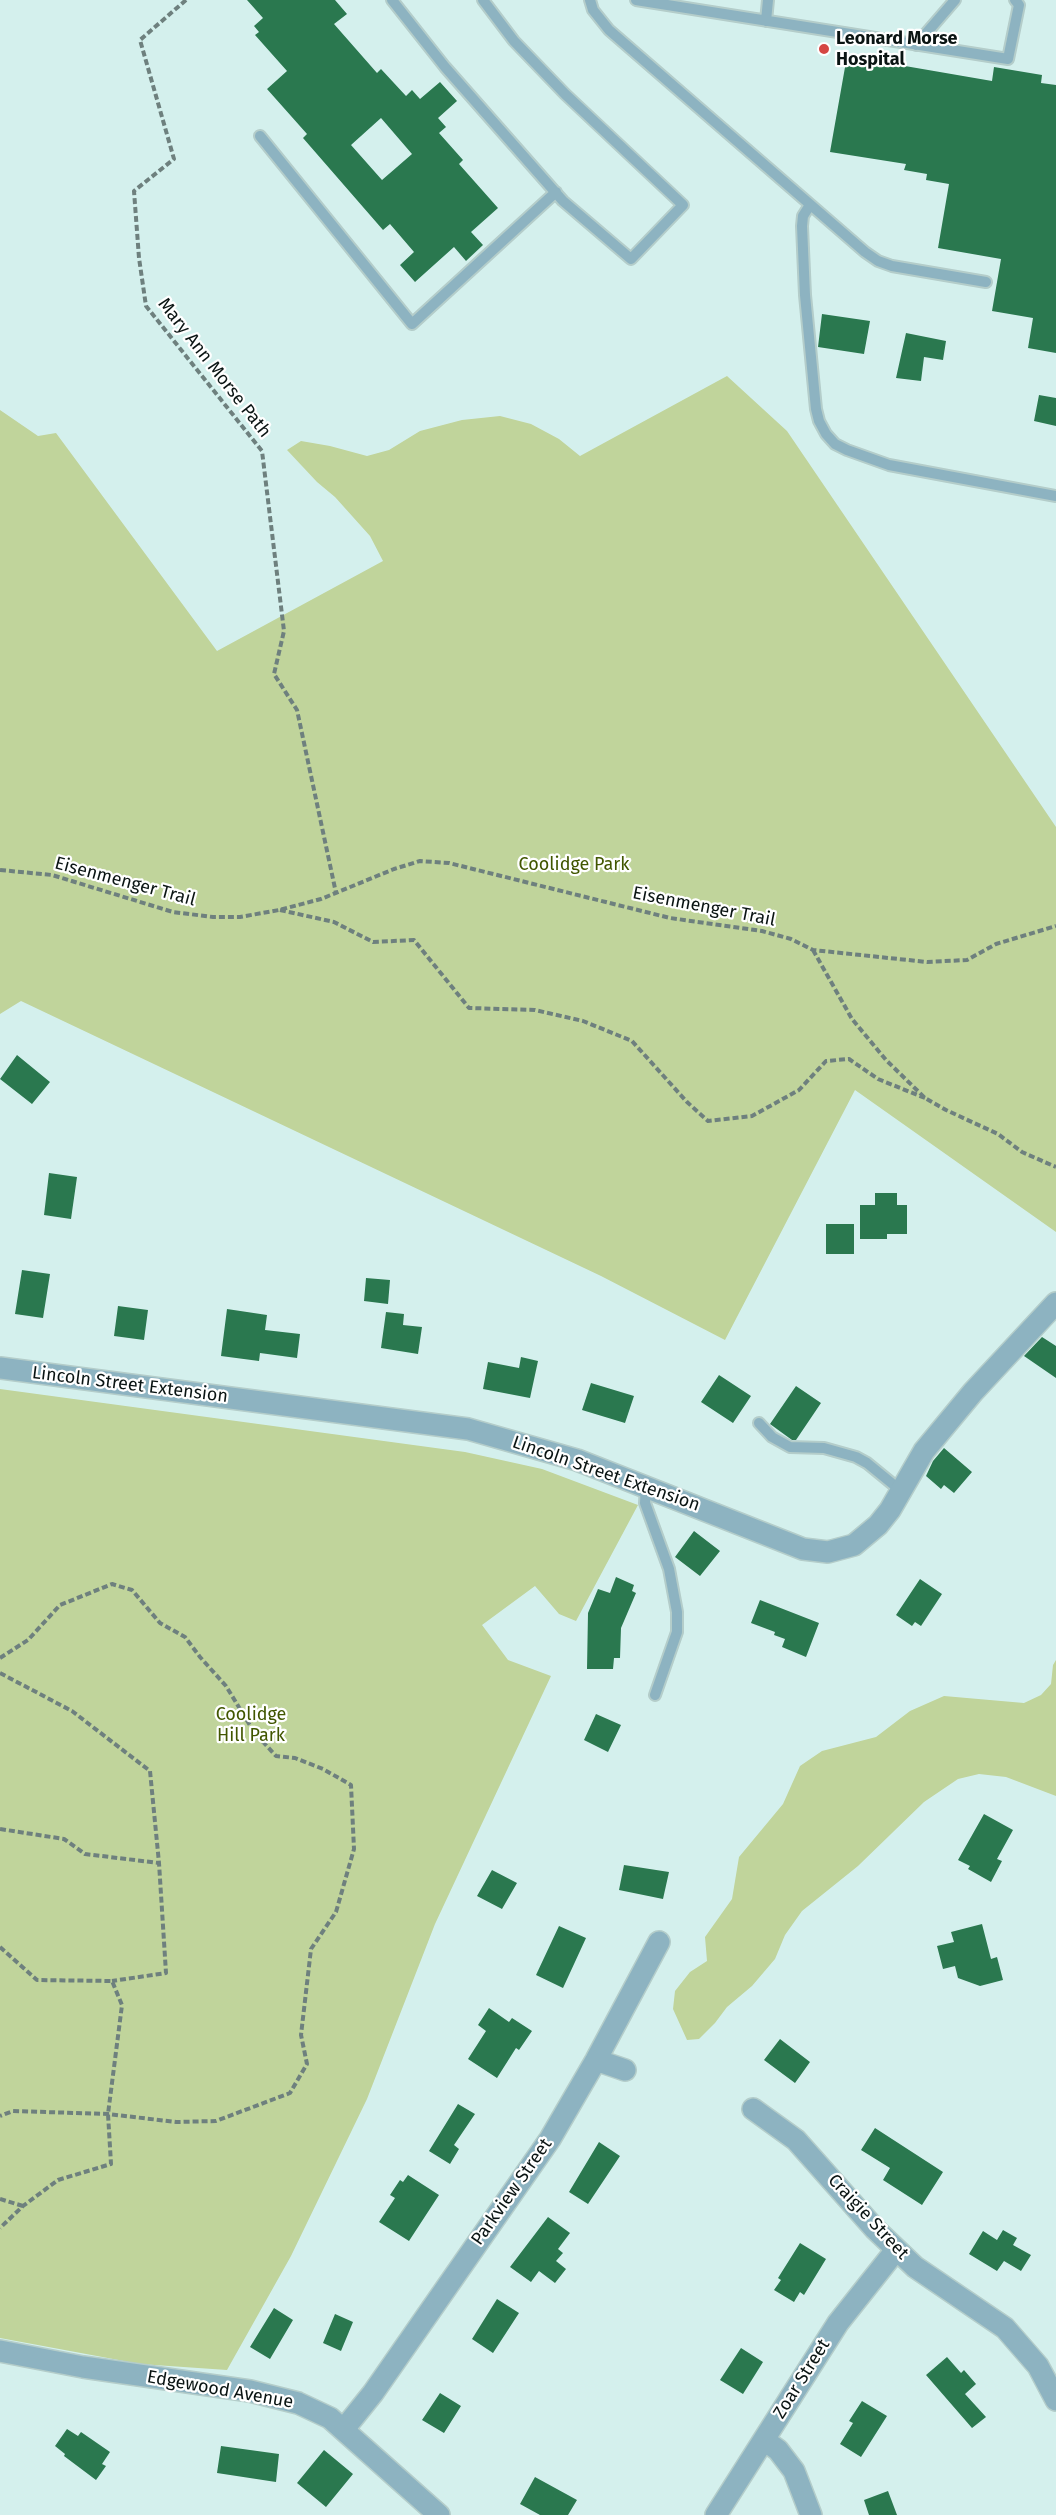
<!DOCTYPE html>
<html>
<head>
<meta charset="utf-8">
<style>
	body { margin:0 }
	canvas { display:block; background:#d4f0ed }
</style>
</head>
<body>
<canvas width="1056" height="2515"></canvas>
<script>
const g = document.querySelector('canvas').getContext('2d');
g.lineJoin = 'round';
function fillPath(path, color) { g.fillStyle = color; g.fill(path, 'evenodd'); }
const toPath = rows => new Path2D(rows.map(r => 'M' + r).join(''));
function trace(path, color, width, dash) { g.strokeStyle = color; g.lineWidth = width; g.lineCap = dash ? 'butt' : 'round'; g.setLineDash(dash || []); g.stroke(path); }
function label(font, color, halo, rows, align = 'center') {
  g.font = font + ' "Fira Sans",sans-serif'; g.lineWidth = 4.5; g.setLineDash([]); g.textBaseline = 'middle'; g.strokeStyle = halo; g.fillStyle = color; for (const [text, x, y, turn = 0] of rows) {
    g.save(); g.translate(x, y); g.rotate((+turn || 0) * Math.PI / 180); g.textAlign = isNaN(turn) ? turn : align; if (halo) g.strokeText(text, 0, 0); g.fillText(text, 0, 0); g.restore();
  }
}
fillPath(toPath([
	[727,376,787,431,1056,827,1056,1232,855,1090,725,1340,601,1276,21,1001,0,1014,0,410,38,436,56,433,217,651,383,561,370,536,335,497,317,482,287,450,301,441,330,446,367,456,389,450,420,431,462,420,500,416,531,424,559,439,580,456],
	[0,1389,465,1452,542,1469,638,1505,576,1621,559,1614,535,1586,482,1625,508,1660,551,1676,435,1924,367,2099,291,2256,227,2370,140,2364,0,2338],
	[1056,1660,1056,1796,1006,1777,979,1774,958,1779,924,1802,858,1866,802,1911,785,1935,775,1959,752,1986,727,2007,715,2023,699,2039,687,2040,673,2009,675,1991,690,1972,707,1961,705,1937,732,1899,739,1857,783,1804,800,1766,822,1751,876,1737,910,1711,944,1696,1024,1703,1041,1695,1051,1684,1053,1665]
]), '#c0d49b');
fillPath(toPath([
	[247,0,335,0,347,14,334,24,377,73,381,69,406,96,412,90,420,99,440,82,457,101,438,118,446,127,439,133,463,160,459,164,498,208,471,232,483,245,466,261,454,247,415,282,400,265,414,252,390,224,383,230,303,138,307,134,267,89,287,71,255,35,259,32,254,26,263,18],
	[381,118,412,154,382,180,351,145],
	[847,56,992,81,994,67,1042,75,1041,83,1056,85,1056,353,1028,348,1033,318,992,311,1001,259,938,248,949,184,926,180,927,174,904,170,906,164,830,152],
	[822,314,870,321,864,354,818,347],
	[906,333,946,341,943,360,924,357,921,381,896,378],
	[1039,395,1056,398,1056,426,1034,421],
	[17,1055,50,1082,32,1104,0,1079],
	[49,1173,77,1177,71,1219,44,1215],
	[875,1193,897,1193,897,1205,907,1205,907,1234,887,1234,887,1239,860,1239,860,1205,875,1205],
	[826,1224,854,1224,854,1254,826,1254],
	[22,1270,50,1274,43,1318,15,1314],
	[366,1278,390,1280,388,1304,364,1301],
	[118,1306,148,1310,144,1340,114,1336],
	[227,1309,267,1315,265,1330,300,1334,297,1358,260,1353,259,1361,221,1356],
	[386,1312,404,1314,403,1325,422,1327,418,1354,381,1348],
	[1042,1337,1056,1346,1056,1378,1024,1356],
	[521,1357,538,1361,530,1398,483,1389,488,1362,519,1368],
	[719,1375,751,1396,733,1423,701,1402],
	[591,1383,634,1396,625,1423,582,1410],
	[796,1386,821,1403,796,1440,792,1440,770,1424],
	[944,1448,972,1472,954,1493,944,1485,941,1489,926,1476,933,1461],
	[694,1531,720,1551,700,1576,675,1557],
	[616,1577,634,1585,632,1591,636,1593,621,1628,620,1658,614,1658,613,1669,587,1669,588,1613,598,1589,610,1593],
	[920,1579,942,1594,921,1626,915,1622,912,1626,896,1615],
	[760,1600,819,1623,806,1657,782,1647,785,1639,774,1635,775,1632,751,1623],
	[596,1714,621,1725,608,1752,584,1740],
	[984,1814,1013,1830,997,1859,1002,1861,991,1882,968,1869,970,1866,958,1860],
	[624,1865,669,1872,663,1899,619,1890],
	[492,1870,517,1883,502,1909,477,1896],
	[982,1924,991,1959,997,1957,1003,1980,980,1986,958,1978,955,1966,943,1969,937,1946,954,1942,951,1932],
	[559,1926,586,1938,563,1988,536,1975],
	[489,2008,509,2022,512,2018,532,2031,519,2050,516,2048,497,2078,468,2059,486,2031,478,2025],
	[780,2039,810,2062,795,2083,764,2060],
	[458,2104,475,2114,454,2145,459,2149,450,2164,429,2151],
	[875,2128,943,2172,922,2205,883,2180,890,2168,861,2150],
	[599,2142,620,2156,588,2204,569,2192],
	[408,2175,439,2195,409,2241,379,2222,395,2198,390,2195,400,2180,403,2182],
	[548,2217,570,2233,558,2249,563,2253,556,2261,566,2269,555,2283,539,2271,531,2282,510,2267],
	[1003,2230,1017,2238,1013,2245,1031,2255,1021,2271,1004,2261,997,2271,969,2254,983,2231,997,2240],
	[800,2243,826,2259,804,2295,800,2292,794,2302,774,2290,781,2280,778,2278],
	[497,2299,519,2313,493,2353,472,2339],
	[274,2308,293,2320,270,2359,250,2347],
	[335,2314,353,2322,341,2351,323,2343],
	[741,2348,763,2362,743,2394,720,2380],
	[947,2357,961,2373,964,2370,976,2384,965,2394,986,2417,972,2428,926,2375],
	[440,2393,461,2406,444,2433,422,2420],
	[862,2401,887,2416,861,2457,840,2444,853,2423,849,2421],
	[67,2429,78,2436,81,2432,110,2452,102,2464,106,2466,96,2480,64,2456,65,2454,55,2446],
	[221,2446,279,2454,276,2482,217,2473],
	[324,2450,353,2474,326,2507,297,2483],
	[535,2477,577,2500,568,2515,540,2515,520,2504],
	[888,2491,897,2515,869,2515,864,2500]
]), '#2a784f');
const service = toPath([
	[392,0,445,67,563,201,631,259,683,205,565,94,514,41,483,0],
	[590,0,593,10,609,30,865,252,878,261,892,266,986,282],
	[636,0,1008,59,1019,5,1015,0],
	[766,21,768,0],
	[916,45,955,0],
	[260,136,412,324,556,192],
	[810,205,803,216,802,226,805,295,816,409,819,421,826,434,835,444,847,450,889,465,1056,496],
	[759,1423,772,1437,790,1447,824,1448,856,1457,867,1463,900,1490],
	[646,1486,645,1503,669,1569,677,1612,677,1632,655,1695]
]);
const minor = toPath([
	[0,1368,468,1429,577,1460,803,1549,828,1552,854,1545,878,1525,890,1510,924,1451,973,1392,1056,1303],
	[596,2060,625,2070],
	[753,2109,796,2140,875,2229,915,2267,1005,2328,1038,2366,1056,2400],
	[0,2351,83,2367,250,2391,298,2403,330,2418,439,2515],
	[344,2429,373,2393,550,2139,596,2060,659,1942],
	[764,2440,778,2450,794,2471,811,2515],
	[716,2515,838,2323,896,2250]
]);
trace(service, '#b4cdca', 14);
trace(minor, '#b4cdca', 24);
trace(toPath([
	[186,0,140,40,174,159,134,191,139,258,146,306,262,451,284,631,274,674,297,710,336,893],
	[0,870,52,875,173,912,213,917,240,917,279,910,321,899,394,869,420,861,449,863,670,918,762,931,791,939,813,950,927,962,967,960,996,944,1056,926],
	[280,910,334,922,373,942,414,940,469,1008,535,1010,583,1021,632,1041,687,1102,708,1121,752,1116,799,1090,826,1061,849,1059,878,1079,925,1098],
	[813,950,852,1019,886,1060,925,1098,946,1110,998,1134,1022,1152,1056,1167],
	[0,1658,28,1640,60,1605,112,1584,132,1590,160,1623,185,1637,200,1657,226,1686,254,1732,276,1756,295,1758,323,1769,351,1785,354,1849,336,1912,311,1949,301,2035,307,2064,290,2093,216,2121,176,2122,108,2114,13,2111,0,2116],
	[0,1673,72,1711,150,1771,159,1863,166,1973,112,1981],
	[0,1829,64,1839,85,1854,159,1863],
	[0,1947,37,1980,112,1981,122,2005,108,2114,111,2164,58,2180,23,2206,0,2228],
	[0,2199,23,2206]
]), '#6e807e', 4, [6, 3]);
trace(service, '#8db3c1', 10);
trace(minor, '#8db3c1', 21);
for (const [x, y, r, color] of [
	[824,49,6,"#d54643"]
]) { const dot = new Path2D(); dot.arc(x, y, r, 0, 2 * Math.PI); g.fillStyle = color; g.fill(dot); trace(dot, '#fff', 2); }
label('bold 18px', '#0a1413', '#fff', [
	["Leonard Morse",836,39],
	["Hospital",836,60]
], 'left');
label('18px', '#0a1413', '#fff', [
	["Mary Ann Morse Path",214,368,52],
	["Eisenmenger Trail",125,882,15],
	["Eisenmenger Trail",704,907,11],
	["Lincoln Street Extension",130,1385,7],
	["Lincoln Street Extension",606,1474,19],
	["Parkview Street",512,2192,-55],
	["Craigie Street",868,2217,47],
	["Zoar Street",802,2379,-58],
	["Edgewood Avenue",220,2390,10]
]);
label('18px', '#415600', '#fff', [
	["Coolidge Park",574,865],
	["Coolidge",251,1715],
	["Hill Park",251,1736]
]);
</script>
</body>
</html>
